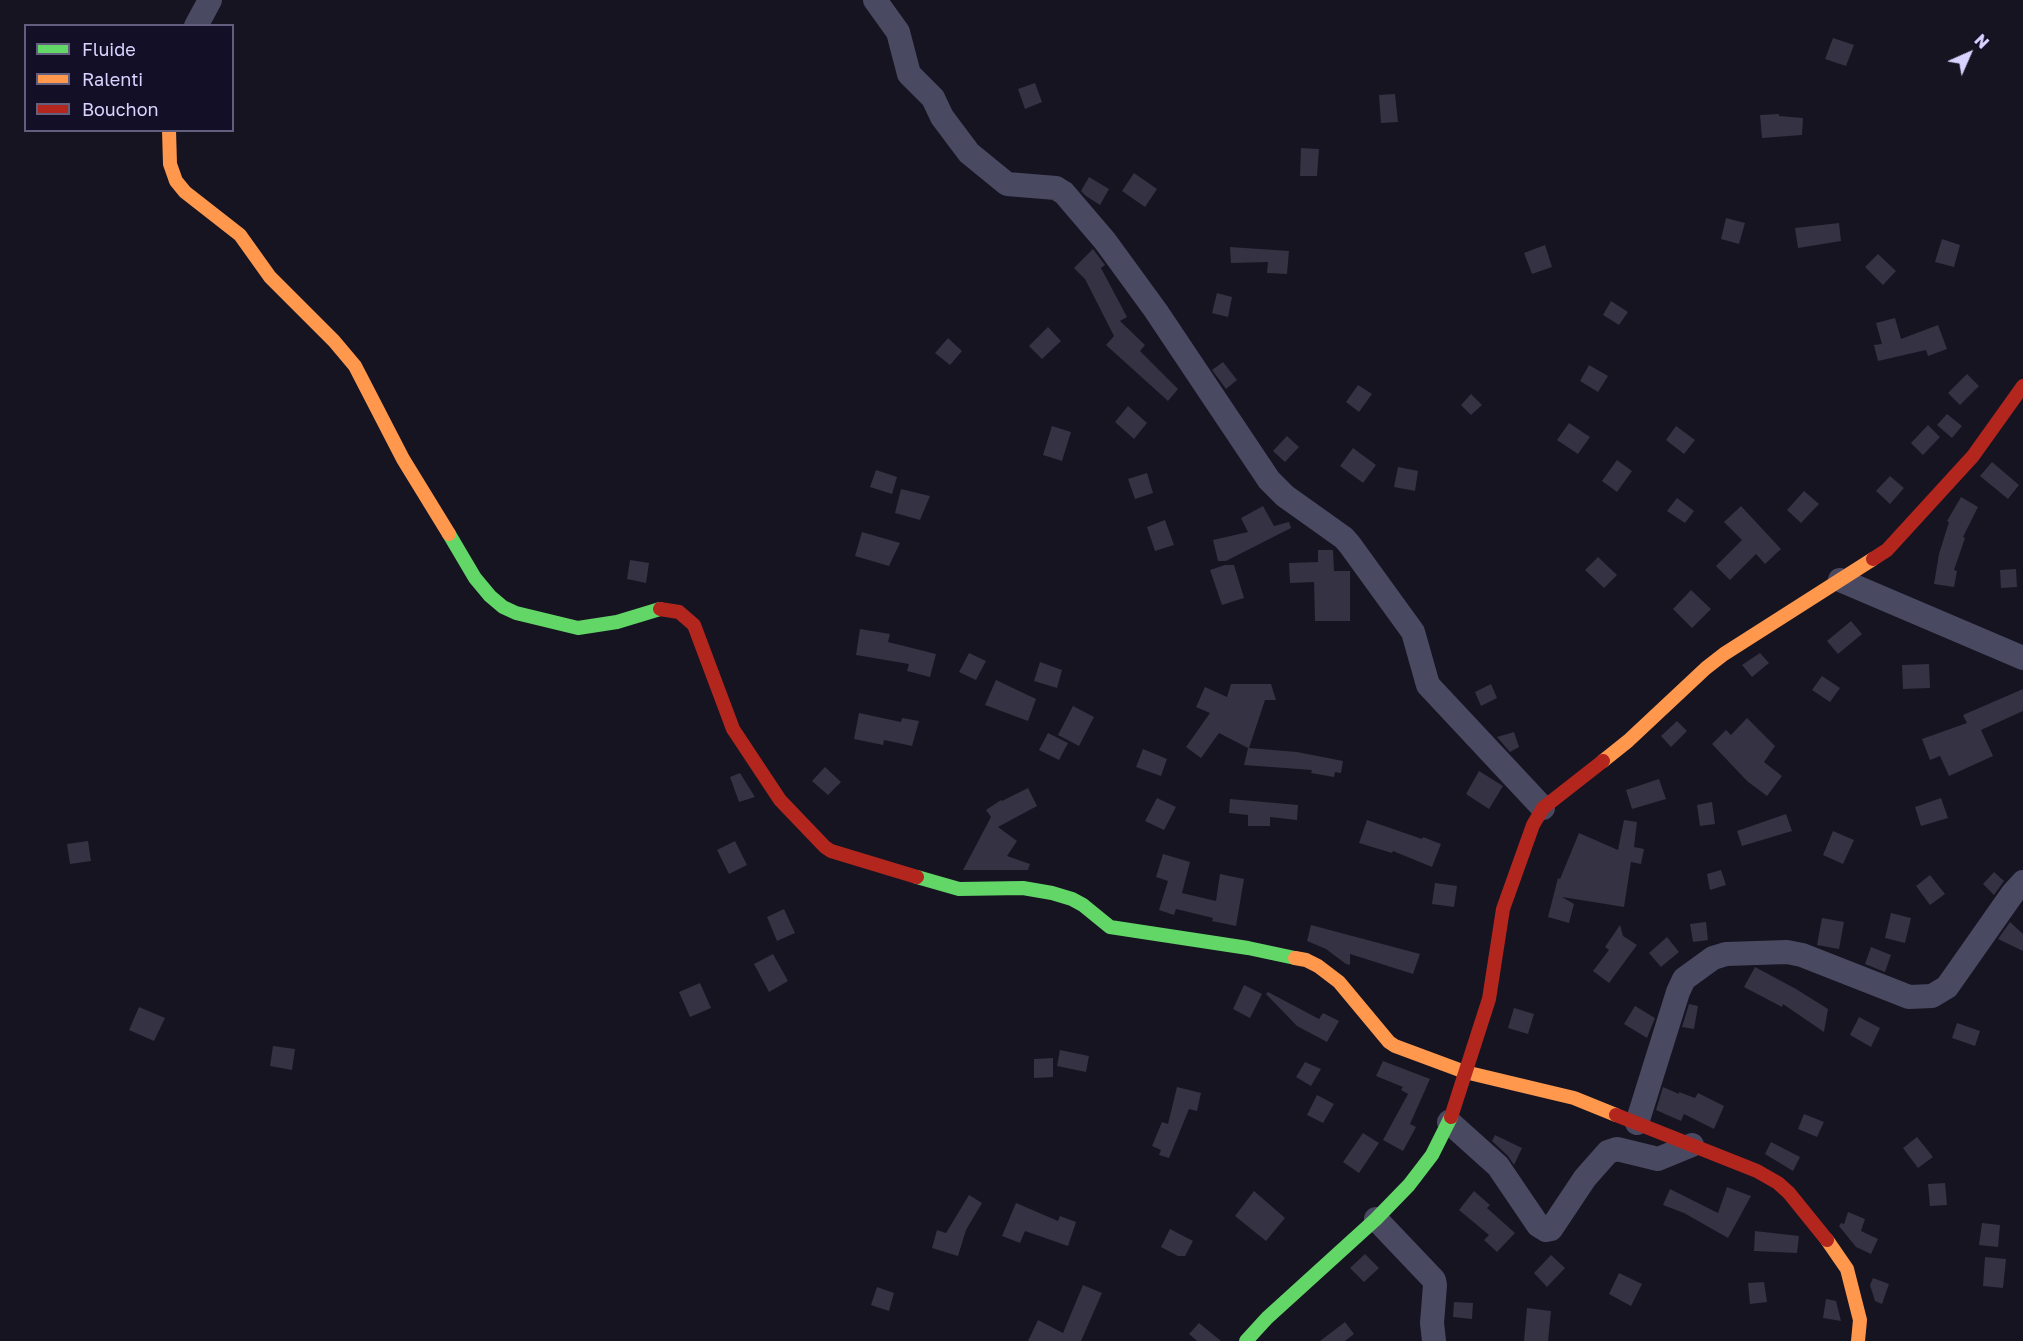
<!DOCTYPE html>
<html>
<head>
<meta charset="utf-8">
<style>
	body { margin:0 }
	#map { position:relative; width:2023px; height:1341px; overflow:hidden; background:#161421; font-family:"Golos Text",sans-serif }
	canvas { display:block }
	.legend { position:absolute; left:24px; top:24px; width:210px; height:108px; box-sizing:border-box; background:#130f26; border:2px solid #625e7d; margin:0; padding:8px 10px; list-style:none; font-size:18px; color:#d9d4ff }
	.legend li { display:flex; align-items:center; gap:12px; height:30px }
	.legend b { width:30px; border:2px solid #625e7d }
	.north { position:absolute; left:1939px; top:24px; width:60px; height:60px; -webkit-text-stroke:4px #130f26; paint-order:stroke; rotate:45deg; font-size:16px; font-weight:700; line-height:24px; text-align:center; color:#d9d4ff }
	.north::after { content:''; display:block; margin:auto; width:21px; height:27px; background:#d9d4ff; clip-path:polygon(50% 0,100% 100%,50% 72%,0 100%) }
</style>
</head>
<body>
<div id="map">
<canvas width="2023" height="1341"></canvas>
<ul class="legend">
<li><b style="height:8px;background:#63d668"></b>Fluide</li>
<li><b style="height:8px;background:#ff974d"></b>Ralenti</li>
<li><b style="height:8px;background:#b3261e"></b>Bouchon</li>
</ul>
<div class="north">N</div>
</div>
<script>
const g = document.querySelector('canvas').getContext('2d');
g.lineJoin = 'round';
function fillPath(path, color) { g.fillStyle = color; g.fill(path, 'evenodd'); }
const toPath = rows => new Path2D(rows.map(r => 'M' + r).join(''));
function trace(path, color, width, dash) { g.strokeStyle = color; g.lineWidth = width; g.lineCap = dash ? 'butt' : 'round'; g.setLineDash(dash || []); g.stroke(path); }
fillPath(toPath([
	[1833,38,1854,45,1846,66,1825,59],
	[1035,83,1042,102,1025,109,1018,89],
	[1395,94,1398,122,1381,123,1379,95],
	[1779,114,1779,116,1803,118,1802,135,1762,138,1760,115],
	[1301,148,1319,149,1317,176,1300,176],
	[1134,173,1157,189,1145,207,1122,191],
	[1089,177,1109,189,1100,205,1086,196,1081,191],
	[1726,218,1745,223,1739,244,1721,239],
	[1839,223,1841,241,1798,248,1795,228],
	[1942,239,1960,245,1954,267,1935,262],
	[1545,245,1552,267,1532,274,1524,253],
	[1230,247,1289,251,1287,274,1267,273,1268,262,1231,263],
	[1093,249,1105,265,1101,268,1127,317,1120,321,1145,345,1140,351,1178,389,1168,401,1106,345,1114,336,1085,279,1074,268],
	[1878,254,1896,271,1883,285,1865,267],
	[1217,293,1232,297,1228,317,1212,313],
	[1611,301,1628,312,1619,325,1603,315],
	[1895,318,1901,339,1938,325,1947,349,1928,356,1926,350,1878,361,1874,345,1882,344,1876,323],
	[1048,327,1061,341,1042,359,1029,346],
	[948,338,962,351,950,365,935,353],
	[1223,362,1237,380,1226,389,1212,370],
	[1589,365,1608,376,1598,392,1580,381],
	[1967,374,1979,386,1960,405,1948,393],
	[1358,385,1372,394,1359,412,1346,402],
	[1471,394,1482,405,1471,415,1461,405],
	[1128,406,1147,423,1134,439,1115,422],
	[1947,414,1962,426,1952,438,1937,425],
	[1569,423,1590,437,1578,454,1557,440],
	[1928,425,1940,437,1923,455,1911,443],
	[1052,426,1071,432,1062,461,1043,455],
	[1676,426,1695,440,1684,454,1666,440],
	[1287,436,1299,447,1285,462,1273,451],
	[1353,448,1376,465,1363,483,1340,466],
	[1617,460,1632,471,1617,492,1602,481],
	[1992,462,2019,485,2008,499,1980,476],
	[1398,467,1418,471,1415,491,1394,487],
	[876,470,897,477,892,494,870,487],
	[1147,473,1153,493,1135,499,1128,479],
	[1890,476,1904,488,1890,504,1876,491],
	[901,489,930,496,920,520,895,513],
	[1804,491,1819,504,1801,523,1787,510],
	[1961,497,1978,507,1963,537,1965,538,1954,570,1957,571,1954,587,1934,584,1939,554,1949,522,1947,521],
	[1677,498,1694,511,1685,523,1667,511],
	[1263,506,1274,526,1289,522,1291,528,1226,561,1218,561,1213,540,1248,532,1241,518],
	[1741,506,1781,549,1765,564,1756,554,1730,580,1716,566,1742,540,1724,522],
	[1165,520,1174,545,1155,551,1147,527],
	[862,532,900,543,889,566,855,556],
	[1318,550,1333,550,1334,571,1350,571,1350,621,1315,621,1314,582,1290,583,1289,563,1318,562],
	[1598,557,1617,575,1604,588,1585,570],
	[630,560,649,563,646,583,627,579],
	[1225,565,1234,565,1244,598,1222,605,1210,570],
	[2016,569,2017,587,2001,588,2000,570],
	[1691,590,1711,609,1692,628,1673,609],
	[1851,621,1862,634,1838,654,1827,641],
	[860,629,890,634,888,642,936,654,930,677,907,671,909,664,856,655],
	[969,653,986,661,976,680,959,672],
	[1760,653,1769,663,1752,677,1742,665],
	[1040,662,1062,670,1057,688,1034,681],
	[1929,664,1930,688,1903,689,1902,665],
	[1822,676,1840,688,1830,702,1812,690],
	[996,680,1036,699,1028,721,985,705],
	[1231,684,1271,684,1276,700,1265,700,1249,748,1297,752,1343,761,1341,773,1335,772,1334,777,1311,773,1312,770,1244,765,1248,748,1219,733,1201,758,1186,747,1210,713,1196,707,1205,687,1227,697],
	[1491,684,1497,698,1481,706,1475,692],
	[2023,689,2023,711,1981,730,1993,756,1949,776,1940,756,1930,760,1922,739,1967,723,1963,715],
	[1073,706,1094,717,1079,746,1058,735],
	[859,713,901,722,902,718,919,721,912,746,884,740,883,745,854,739],
	[1747,718,1775,746,1764,762,1782,776,1767,796,1747,781,1712,744,1726,730,1731,735],
	[1677,721,1687,731,1671,747,1661,736],
	[1514,732,1519,747,1510,752,1497,737],
	[1048,733,1068,743,1059,760,1039,750],
	[1143,749,1167,759,1161,776,1136,767],
	[825,767,841,782,828,795,812,781],
	[1479,771,1503,786,1489,809,1466,794],
	[740,773,755,797,739,802,730,777],
	[1659,779,1666,799,1632,809,1626,790],
	[1028,788,1037,806,998,827,1017,841,1007,856,1030,864,1028,870,963,870,991,817,986,810,1001,800,1002,801],
	[1157,798,1176,807,1164,830,1145,821],
	[1941,798,1948,818,1921,826,1915,807],
	[1230,799,1298,805,1297,820,1270,817,1270,826,1248,826,1248,815,1229,813],
	[1712,802,1715,824,1700,826,1697,805],
	[1786,814,1792,831,1742,846,1737,831],
	[1367,820,1422,839,1423,837,1441,844,1432,867,1393,851,1392,853,1359,843],
	[1624,820,1637,822,1634,847,1644,849,1641,864,1631,862,1624,907,1562,897,1574,904,1569,923,1548,917,1558,878,1560,879,1579,833,1618,850],
	[1833,831,1854,840,1843,864,1823,855],
	[88,841,91,861,70,864,67,844],
	[735,841,747,865,729,874,717,850],
	[1163,854,1190,862,1182,893,1216,901,1220,874,1244,879,1236,926,1212,921,1213,918,1176,909,1174,915,1159,910,1168,881,1156,877],
	[1721,870,1726,885,1710,890,1707,874],
	[1994,872,2004,881,1994,895,1983,884],
	[1930,875,1945,894,1930,905,1916,886],
	[1435,883,1457,886,1454,907,1432,904],
	[784,909,795,933,777,941,767,917],
	[1891,913,1911,918,1905,943,1885,938],
	[1822,918,1844,922,1839,949,1817,945],
	[1706,922,1708,940,1693,942,1690,924],
	[2010,922,2023,934,2023,951,1998,939],
	[1311,925,1420,954,1413,974,1350,954,1350,965,1346,964,1326,949,1307,941],
	[1620,925,1623,936,1637,945,1609,983,1593,971,1609,950,1605,947],
	[1667,937,1679,952,1661,967,1649,953],
	[1871,947,1891,955,1885,972,1865,964],
	[773,954,788,981,769,992,754,964],
	[1755,967,1796,989,1828,1009,1824,1032,1783,1004,1782,1007,1744,987],
	[700,983,711,1008,690,1017,679,992],
	[1244,985,1262,994,1250,1018,1233,1009],
	[1268,992,1319,1019,1323,1013,1339,1021,1327,1042,1297,1026,1266,994],
	[1689,1004,1698,1006,1694,1029,1682,1027],
	[1635,1006,1655,1018,1647,1038,1624,1024],
	[139,1007,165,1018,154,1041,129,1030],
	[1514,1008,1534,1014,1528,1034,1508,1028],
	[1859,1017,1880,1028,1871,1047,1850,1035],
	[1957,1023,1980,1031,1975,1046,1952,1038],
	[273,1046,295,1049,292,1070,270,1066],
	[1060,1050,1089,1056,1086,1072,1057,1066],
	[1053,1058,1053,1077,1034,1078,1034,1059],
	[1383,1061,1430,1079,1410,1124,1416,1127,1403,1151,1383,1140,1408,1094,1401,1090,1403,1087,1376,1076],
	[1305,1062,1321,1069,1311,1086,1296,1077],
	[1177,1087,1201,1093,1197,1111,1189,1109,1169,1158,1159,1155,1161,1150,1152,1146,1162,1122,1168,1124],
	[1663,1087,1679,1094,1679,1092,1695,1098,1698,1093,1724,1106,1714,1129,1684,1114,1681,1121,1656,1110],
	[1317,1095,1334,1104,1323,1123,1307,1115],
	[1804,1114,1824,1122,1817,1137,1798,1129],
	[1363,1133,1379,1143,1359,1173,1343,1162],
	[1495,1135,1522,1148,1514,1165,1508,1156,1492,1141],
	[1917,1137,1933,1157,1918,1168,1903,1148],
	[1771,1142,1800,1157,1793,1171,1765,1154],
	[1945,1183,1947,1205,1930,1206,1928,1184],
	[1727,1187,1751,1196,1728,1238,1684,1213,1663,1205,1670,1189,1718,1213],
	[1254,1191,1285,1218,1266,1241,1235,1216],
	[1474,1191,1490,1205,1487,1208,1515,1233,1497,1252,1484,1240,1489,1235,1459,1210],
	[969,1195,982,1203,966,1230,958,1256,932,1248,937,1230,946,1233],
	[1016,1203,1058,1221,1060,1216,1076,1222,1068,1246,1025,1231,1020,1243,1002,1236],
	[1848,1212,1865,1219,1861,1231,1878,1239,1871,1254,1856,1247,1839,1226,1841,1223,1844,1224],
	[1982,1223,2000,1225,1998,1247,1979,1245],
	[1170,1229,1193,1241,1185,1256,1178,1256,1161,1247],
	[1755,1231,1799,1236,1797,1253,1754,1251],
	[1365,1254,1379,1268,1364,1282,1350,1268],
	[1551,1255,1565,1268,1547,1287,1534,1273],
	[1985,1257,2006,1259,2003,1288,1983,1286],
	[1619,1273,1642,1284,1631,1306,1609,1294],
	[1873,1278,1889,1284,1882,1304,1875,1301,1870,1285],
	[1764,1282,1767,1302,1750,1304,1748,1283],
	[1083,1285,1102,1293,1081,1341,1028,1341,1038,1320,1063,1333],
	[877,1287,894,1293,889,1311,871,1305],
	[1826,1299,1836,1301,1841,1321,1823,1318],
	[1454,1302,1473,1303,1472,1319,1453,1317],
	[1527,1308,1551,1311,1548,1341,1524,1341],
	[1345,1322,1354,1334,1345,1341,1320,1341],
	[1199,1323,1221,1341,1197,1341,1189,1334]
]), '#343243');
trace(toPath([
	[875,0,898,32,909,74,933,98,942,117,969,153,1007,184,1056,188,1064,193,1105,241,1156,311,1269,480,1285,496,1344,538,1350,545,1413,632,1428,685,1543,808],
	[196,26,210,0],
	[1840,580,2023,658],
	[1449,1122,1498,1166,1538,1225,1546,1230,1551,1229,1585,1178,1608,1152,1617,1149,1658,1159,1692,1145],
	[1637,1123,1678,992,1684,979,1713,958,1726,954,1787,952,1802,955,1909,997,1932,996,1947,987,2013,893,2023,882],
	[1376,1219,1434,1280,1435,1285,1432,1323,1434,1341]
]), '#4a4962', 24);
trace(toPath([
	[449,534,475,578,490,596,503,607,516,613,578,628,617,622,660,609],
	[917,877,959,889,1023,888,1052,893,1072,899,1083,905,1110,927,1248,948,1295,958],
	[1246,1341,1267,1318,1376,1219,1409,1185,1432,1155,1451,1117]
]), '#63d668', 14);
trace(toPath([
	[169,130,170,164,176,181,185,192,240,235,270,277,334,341,355,366,403,459,449,534],
	[1603,761,1628,741,1706,668,1724,654,1873,559],
	[1295,958,1306,960,1318,966,1339,982,1389,1042,1395,1046,1465,1072,1574,1098,1616,1115],
	[1827,1240,1847,1269,1860,1320,1858,1341]
]), '#ff974d', 14);
trace(toPath([
	[1873,559,1887,550,1973,456,2023,386],
	[660,609,679,612,694,625,733,729,780,800,825,847,831,851,917,877],
	[1616,1115,1757,1171,1778,1183,1789,1193,1827,1240],
	[1451,1117,1489,999,1503,909,1533,825,1543,808,1603,761]
]), '#b3261e', 14);
</script>
</body>
</html>
